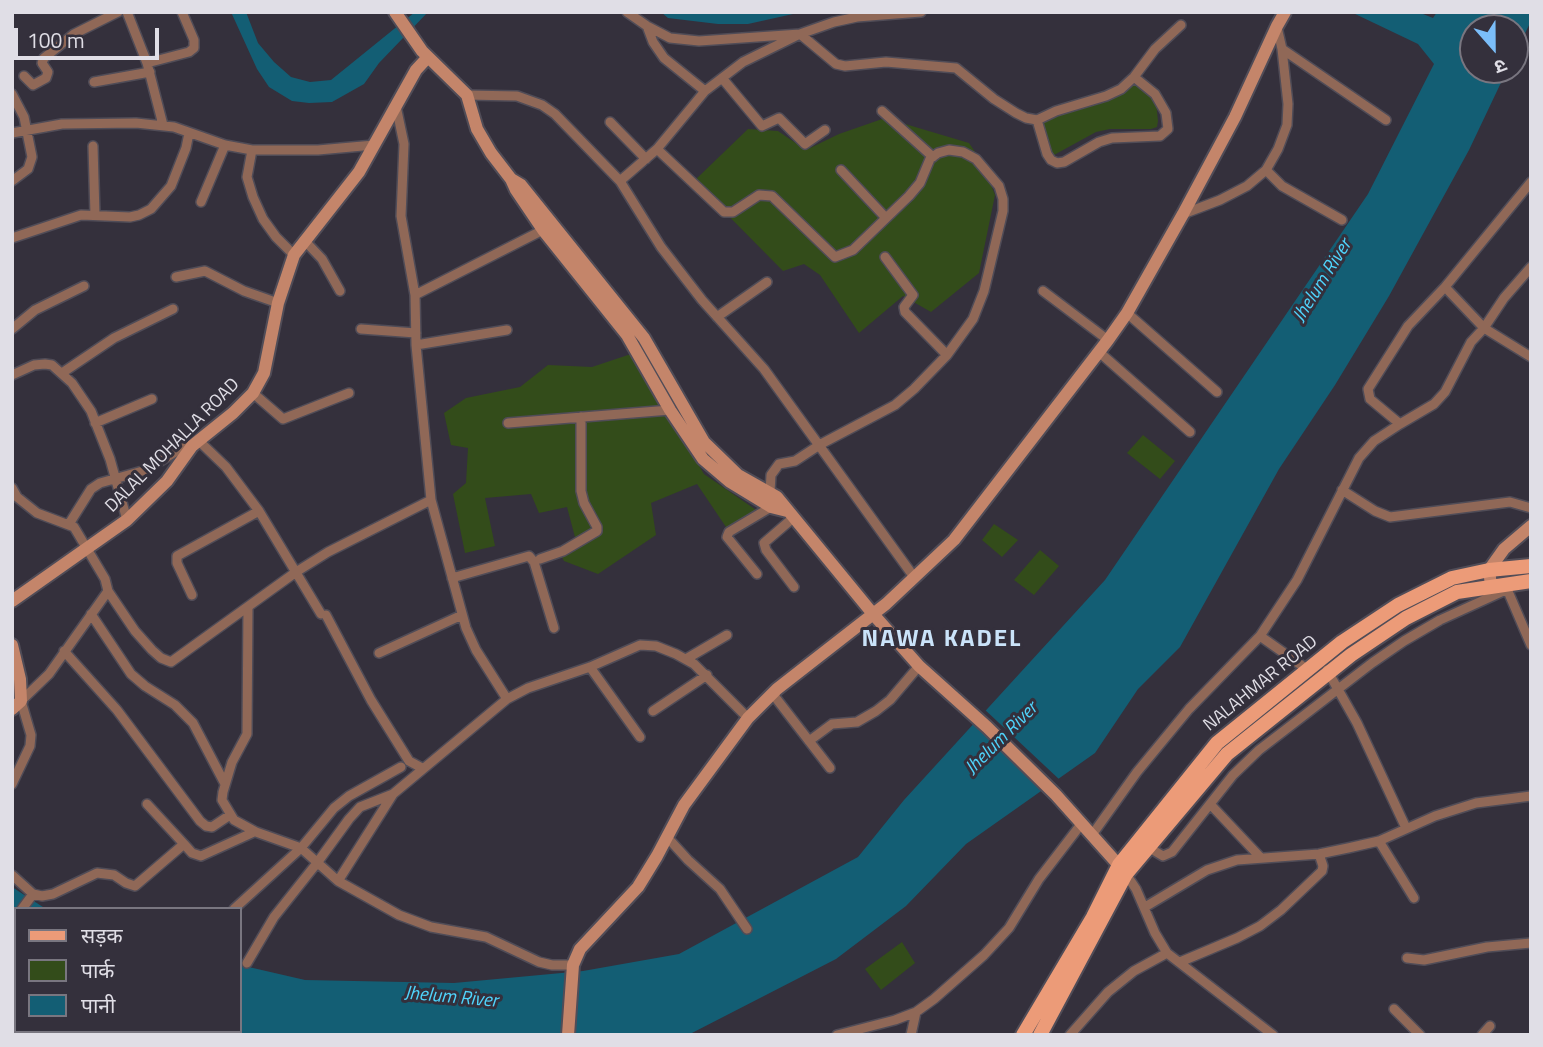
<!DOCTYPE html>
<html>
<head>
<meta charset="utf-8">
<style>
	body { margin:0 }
	#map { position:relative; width:1543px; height:1047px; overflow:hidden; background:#34303c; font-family:"Titillium Web","Noto Sans Devanagari",sans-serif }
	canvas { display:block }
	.frame { position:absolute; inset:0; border:14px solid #e0dee6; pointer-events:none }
	.legend { position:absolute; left:14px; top:907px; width:228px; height:126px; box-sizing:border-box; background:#34303c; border:2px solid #797680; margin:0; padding:9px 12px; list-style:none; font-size:21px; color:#e0dee6 }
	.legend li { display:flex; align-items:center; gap:14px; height:35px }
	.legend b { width:35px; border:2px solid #797680 }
	.north { position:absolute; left:1459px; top:14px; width:70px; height:70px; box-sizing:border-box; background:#34303c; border:2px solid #797680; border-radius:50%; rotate:159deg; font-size:19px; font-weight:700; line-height:28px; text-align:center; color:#e0dee6 }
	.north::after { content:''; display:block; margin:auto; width:24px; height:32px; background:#7bbef9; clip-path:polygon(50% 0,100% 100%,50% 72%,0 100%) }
	.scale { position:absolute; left:14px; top:28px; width:145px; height:32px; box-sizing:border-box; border:4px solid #e0dee6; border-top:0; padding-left:9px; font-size:21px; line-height:24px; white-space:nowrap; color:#e0dee6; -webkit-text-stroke:5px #34303c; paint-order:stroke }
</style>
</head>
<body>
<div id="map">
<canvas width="1543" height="1047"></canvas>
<div class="frame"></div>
<ul class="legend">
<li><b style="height:9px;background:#ec9b78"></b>सड़क</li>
<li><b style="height:19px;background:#334c1a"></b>पार्क</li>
<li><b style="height:19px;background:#135e74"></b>पानी</li>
</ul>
<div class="north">उ</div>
<div class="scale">100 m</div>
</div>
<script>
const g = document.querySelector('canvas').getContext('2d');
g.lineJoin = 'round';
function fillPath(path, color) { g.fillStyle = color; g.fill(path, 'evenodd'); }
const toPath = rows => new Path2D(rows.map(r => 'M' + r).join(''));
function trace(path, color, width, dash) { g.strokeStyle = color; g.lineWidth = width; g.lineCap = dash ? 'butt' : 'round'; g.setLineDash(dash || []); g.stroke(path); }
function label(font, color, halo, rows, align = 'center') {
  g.font = font + ' "Titillium Web",sans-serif'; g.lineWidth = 6; g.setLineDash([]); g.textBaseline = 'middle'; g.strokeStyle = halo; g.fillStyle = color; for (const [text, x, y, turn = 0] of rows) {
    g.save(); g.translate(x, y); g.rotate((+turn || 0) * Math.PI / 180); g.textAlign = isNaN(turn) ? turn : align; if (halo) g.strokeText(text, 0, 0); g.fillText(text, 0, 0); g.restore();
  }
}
fillPath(toPath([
	[1135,80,1156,102,1158,121,1157,127,1151,129,1110,129,1096,132,1054,155,1051,152,1039,120],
	[885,118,969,143,982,162,995,195,979,273,931,312,903,296,859,333,820,275,804,264,783,271,694,181,748,129,778,131,806,150,839,134],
	[631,354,704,474,762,514,728,530,697,484,651,503,656,535,598,574,564,561,559,551,576,541,567,507,539,513,531,494,485,498,495,546,465,553,453,494,466,483,468,448,451,445,444,413,466,398,520,387,548,365,592,367],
	[1143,435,1175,461,1160,479,1127,453],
	[994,524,1018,540,1002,557,982,540],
	[1040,550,1059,566,1034,595,1014,580],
	[902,942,915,963,881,990,865,969]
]), '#334c1a');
fillPath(toPath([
	[231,12,246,12,258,43,274,62,291,77,310,82,331,80,415,12,428,12,379,63,364,84,332,102,309,103,292,101,269,87,257,69],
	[661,12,802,12,748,24,718,24,668,18],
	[1351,12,1418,12,1433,18,1437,12,1531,12,1531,21,1515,54,1515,28,1473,28,1473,70,1507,70,1469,150,1389,296,1335,385,1279,469,1180,647,1138,689,1095,753,966,844,906,906,836,959,688,1035,198,1035,190,1031,240,1031,240,965,305,980,454,983,583,971,679,954,858,857,904,800,1105,580,1368,194,1434,64,1418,44],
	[12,887,46,909,16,909,16,993,12,992]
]), '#135e74');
fillPath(toPath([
	[982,707,1061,781,1045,793,970,720]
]), '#34303c');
const street = toPath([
	[127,12,147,63,163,125],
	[627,12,647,26,670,38,699,41,800,34,836,64,845,66,886,62,956,68,994,99,1016,113,1026,118,1037,120,1056,111,1106,96,1121,89,1134,77,1155,49,1181,25],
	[647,26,653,42,664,58,705,91],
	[1282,49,1386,120],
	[147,63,189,52,194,48,194,40,182,12],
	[24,76,33,85,46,78,48,72,42,63,44,58,74,34,118,12],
	[722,78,762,126,779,118,805,144,825,130],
	[94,82,150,72],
	[12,94,24,117,32,157,28,169,12,181],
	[467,95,517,96,542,105,555,114,620,181,661,247,702,300,764,369,914,577],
	[396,106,404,144,401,216,415,295,416,345,431,500,466,628,476,650,507,699],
	[882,111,933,157],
	[1037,120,1047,154,1051,160,1057,163,1064,162,1099,142,1112,138,1160,136,1168,129,1166,113,1155,94,1134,77],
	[610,122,646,159],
	[12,133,62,124,136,123,174,127,225,145,252,150,318,150,374,145],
	[93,146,95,215],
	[657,149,724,212,733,212,759,195,772,196,835,257,853,250,909,196,920,183,930,159,938,153,949,150,963,152,976,159,999,186,1003,199,1003,211,984,291,973,319,947,355,914,389,895,405,821,444,795,461,779,464,771,475,770,492],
	[252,150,247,177,253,197,263,219,276,237,294,255],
	[841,170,886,218],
	[1266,170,1282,186,1342,220],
	[620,181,657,149,705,91,743,62,800,34,834,22,857,17,921,12],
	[201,202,225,145],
	[1183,214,1220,200,1247,186,1266,170,1278,149,1287,125,1288,104,1282,49,1277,27],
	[12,238,81,215,130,217,139,215,151,209,171,186,186,148,189,133],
	[304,240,322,259,340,291],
	[885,257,913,295,904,307,905,312,947,355],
	[176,277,205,271,244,291,278,303],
	[1445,287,1484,328,1531,357],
	[1043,291,1108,340],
	[415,295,543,230],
	[1127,313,1217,392],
	[717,317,767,282],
	[12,329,35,310,84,286],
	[361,329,416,333],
	[416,345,507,330],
	[1099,352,1190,432],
	[62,373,114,338,173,309],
	[12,375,34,365,45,364,52,365,72,383,91,411,110,459,127,520],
	[253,393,283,419,349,393],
	[95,423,152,399],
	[508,423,670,410],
	[1400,424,1434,404,1445,392,1471,342,1484,328,1504,298,1531,267],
	[199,441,226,467,259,511,321,614],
	[12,488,17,497,37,513,74,527,105,579,108,591,49,674,21,701,31,735,30,746,12,784],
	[1342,490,1375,511,1390,517,1510,502,1531,508],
	[793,518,764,543,766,550,794,587],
	[69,524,91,489,100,483,146,470,182,448,192,446],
	[540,559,563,551,597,531,597,527,584,503,581,491,581,417],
	[757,574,727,537,729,532,771,507],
	[452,578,529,556,534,562,554,628],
	[1507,589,1531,645],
	[108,591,135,631,152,650,161,658,171,662,296,572,328,552,431,500],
	[192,595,177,563,177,556,259,511],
	[248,607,247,734,232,762,223,792,222,800,234,820,256,832,301,848,338,881,399,915,431,927,486,937,539,962,552,965,573,965],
	[91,614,131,674,145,686,175,705,193,723,225,784],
	[326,615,371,700,409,761,422,768],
	[1260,636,1308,670],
	[64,651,117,710,200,821,206,826,212,827,230,815],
	[379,653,462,615],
	[686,659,727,635],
	[590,667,640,737],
	[1327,670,1357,723,1406,828],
	[772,693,830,768],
	[653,711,707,675],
	[809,741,832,724,857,722,876,711,890,700,919,666],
	[147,804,184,844],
	[1210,804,1261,858],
	[1092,835,1137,772,1189,709,1260,636,1297,580,1359,458,1374,441,1400,424,1370,399,1368,389,1408,326,1445,287,1531,182],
	[667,837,688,860,720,889,747,929],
	[1379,841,1414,898],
	[1148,847,1163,856,1172,852,1233,775,1259,750,1372,663,1404,641,1440,620,1508,589],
	[1126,874,1136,889,1155,933,1167,953,1273,1035],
	[12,875,33,894,42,896,53,894,97,873,114,875,126,883,135,886,184,844,192,853,201,856,254,832],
	[338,881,393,794,507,699,528,688,590,667,640,645,656,646,676,654,694,664,748,718],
	[1145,907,1207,870,1237,860,1319,854,1348,848,1379,841,1435,816,1476,803,1531,796],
	[22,909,33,894],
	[234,909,301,848,334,808,349,796,401,767],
	[12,923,16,918],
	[1407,958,1424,960,1487,947,1531,943],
	[1180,962,1237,938,1260,926,1281,910,1322,871,1323,866,1319,854],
	[247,963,274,917,317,863,349,819,360,807,393,794],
	[1394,1009,1420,1035],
	[837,1035,895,1020,916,1012,934,999,984,955,1009,928,1039,879,1082,823],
	[911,1035,916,1012],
	[1070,1035,1108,992,1134,971,1167,953],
	[1482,1035,1490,1026]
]);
const secondary = toPath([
	[395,12,422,51,467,95,477,129,491,153,511,179,516,190,543,230,627,335,670,410,703,459,730,482,771,507,787,511],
	[511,179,521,185,644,338,704,442,738,475,777,497,873,614,919,666,987,727,1056,795,1124,871],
	[1491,585,1489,570,1504,549,1531,526],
	[12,601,127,520,167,481,192,446,233,413,253,393,264,373,278,303,294,255,359,172,416,70,428,57],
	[12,645,20,679,21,701,12,709],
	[568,1035,573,965,580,949,638,887,657,856,684,805,748,718,777,689,886,604,954,540,1108,340,1127,313,1183,214,1235,117,1277,26,1285,12]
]);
const primary = toPath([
	[1023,1035,1093,917,1119,865,1217,743,1342,642,1398,605,1452,578,1489,570,1531,566],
	[1040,1035,1126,874,1227,754,1351,655,1406,618,1457,592,1531,581]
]);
trace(street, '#504c57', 12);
trace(secondary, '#504c57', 16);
trace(primary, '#504c57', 18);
trace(street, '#906857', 9);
trace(secondary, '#c4856a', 12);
trace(primary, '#ec9b78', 14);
label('18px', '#e0dee6', '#34303c', [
	["DALAL MOHALLA ROAD",173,446,-45],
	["NALAHMAR ROAD",1261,684,-39]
]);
label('italic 19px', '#4fd4fc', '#34303c', [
	["Jhelum River",1323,281,-58],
	["Jhelum River",1002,739,-45],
	["Jhelum River",451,998,5]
]);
g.letterSpacing = '2px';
label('bold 24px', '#cae3f9', '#34303c', [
	["NAWA KADEL",942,640]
]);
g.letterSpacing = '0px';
</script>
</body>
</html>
